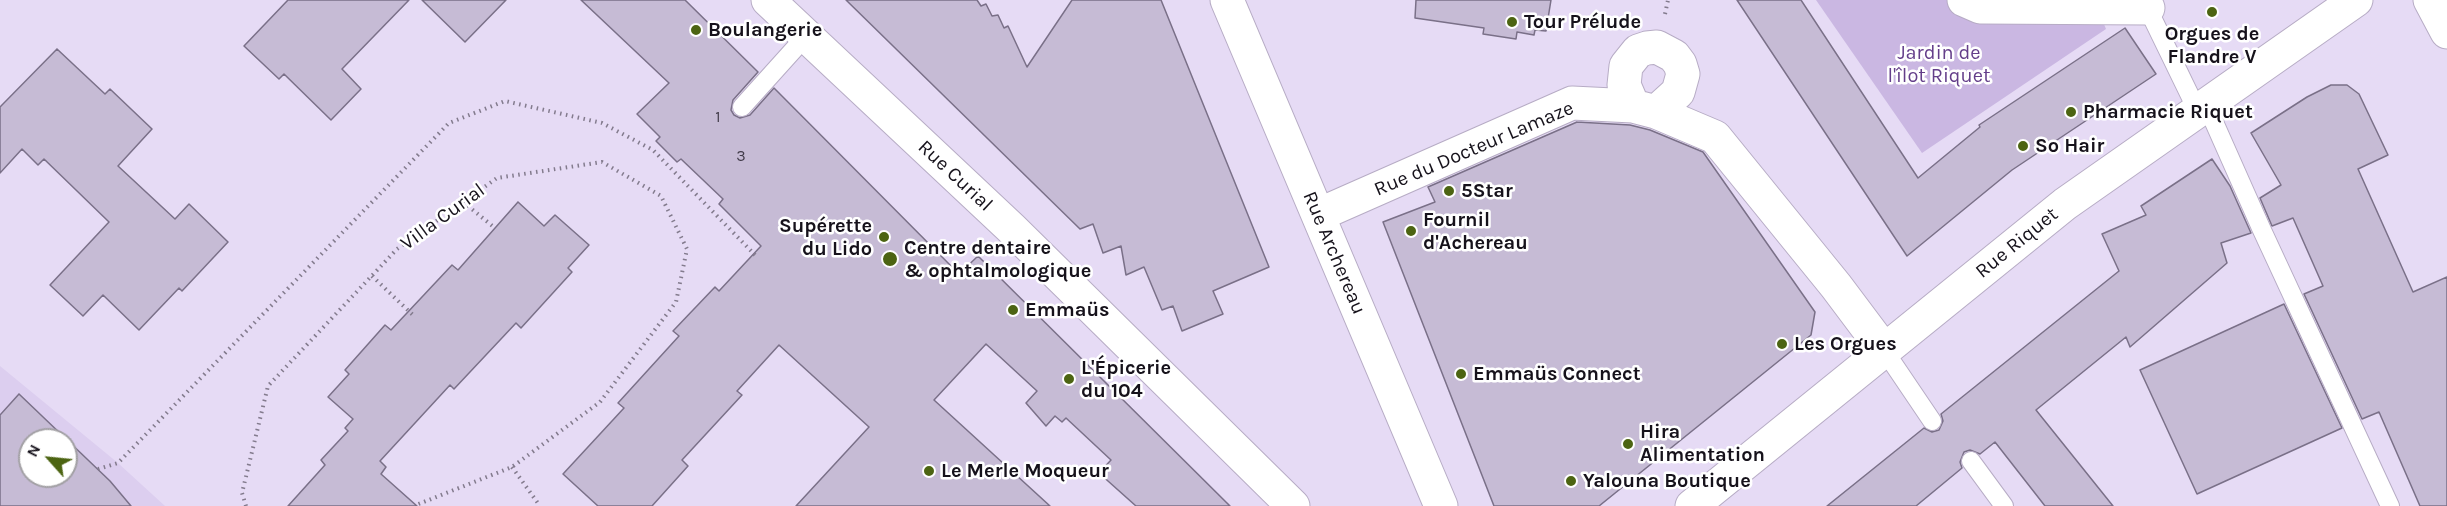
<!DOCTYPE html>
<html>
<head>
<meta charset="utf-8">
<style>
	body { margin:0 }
	#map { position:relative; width:2447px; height:506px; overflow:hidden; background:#e6dbf5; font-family:Karla,sans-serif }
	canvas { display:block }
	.north { position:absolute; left:18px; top:428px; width:60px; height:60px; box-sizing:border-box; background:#fff; border:2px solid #a2a0a4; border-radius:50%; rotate:297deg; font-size:16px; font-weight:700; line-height:24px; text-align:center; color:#16121b }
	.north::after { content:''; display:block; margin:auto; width:21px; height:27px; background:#4c6412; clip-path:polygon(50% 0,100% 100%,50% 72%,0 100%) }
</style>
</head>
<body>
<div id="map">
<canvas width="2447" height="506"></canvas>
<div class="north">N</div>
</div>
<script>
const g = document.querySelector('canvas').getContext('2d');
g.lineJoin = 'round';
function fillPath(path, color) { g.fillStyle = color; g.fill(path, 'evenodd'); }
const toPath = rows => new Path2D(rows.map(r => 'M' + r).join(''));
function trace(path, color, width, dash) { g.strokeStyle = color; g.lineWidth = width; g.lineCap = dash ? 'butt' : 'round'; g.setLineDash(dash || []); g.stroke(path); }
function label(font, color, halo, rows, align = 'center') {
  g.font = font + ' Karla,sans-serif'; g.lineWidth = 5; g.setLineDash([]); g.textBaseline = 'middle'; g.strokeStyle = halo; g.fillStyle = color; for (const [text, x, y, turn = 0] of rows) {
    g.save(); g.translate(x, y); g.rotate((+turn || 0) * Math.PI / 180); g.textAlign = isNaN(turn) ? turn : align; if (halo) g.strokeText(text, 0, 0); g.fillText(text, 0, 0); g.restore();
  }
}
fillPath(toPath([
	[0,366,118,463,165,506,0,506],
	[30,440,66,440,66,476,30,476]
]), '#dcceef');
fillPath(toPath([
	[1816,0,2094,0,2106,29,1922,153]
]), '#cab7e2');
const building = toPath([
	[288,0,409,0,342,69,361,89,331,120,284,74,279,79,244,46,288,0],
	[422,0,506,0,465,42,422,0],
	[581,0,685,0,758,72,733,100,731,110,734,115,740,118,750,115,774,88,959,274,978,256,1230,506,1136,506,1099,473,1111,460,1066,418,1062,422,1055,416,1046,426,1026,403,1037,391,986,344,934,400,1050,506,796,506,869,427,779,345,737,391,742,395,682,460,688,466,652,506,598,506,563,474,624,408,618,403,679,336,673,331,715,287,719,291,761,246,719,204,723,199,681,159,677,162,656,141,660,137,637,114,669,83,581,0],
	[846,0,977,0,981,6,986,4,992,16,998,15,1004,28,1008,26,1027,67,1072,0,1161,0,1269,267,1213,291,1223,314,1182,331,1173,306,1162,310,1144,267,1126,275,1121,246,1103,253,1093,224,1080,229,846,0],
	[1416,0,1551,0,1546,31,1535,30,1534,35,1517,32,1516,39,1483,34,1484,28,1415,18,1416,0],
	[1737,0,1801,0,1918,178,1980,127,1979,125,2125,28,2156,74,2012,170,1907,256,1737,0],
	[57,49,105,94,110,89,152,129,118,166,175,219,189,204,228,242,182,291,179,288,139,330,103,295,83,316,50,285,109,222,44,159,38,165,22,149,0,173,0,107,57,49],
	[2331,85,2347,85,2359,94,2388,155,2358,169,2413,292,2447,277,2447,506,2420,506,2379,412,2362,419,2304,294,2323,286,2293,218,2272,226,2260,198,2281,185,2251,133,2307,97,2331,85],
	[1577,122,1630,125,1650,130,1703,152,1815,312,1811,335,1599,506,1494,506,1383,222,1435,202,1428,187,1577,122],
	[2212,159,2230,186,2251,233,2221,243,2227,263,2130,347,2126,337,2036,410,2113,506,2045,506,1995,442,1980,454,1970,450,1964,452,1960,462,1962,468,1916,506,1827,506,1924,428,1932,432,1939,430,1943,421,1941,414,2119,271,2102,234,2146,215,2141,206,2212,159],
	[518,202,544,226,555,215,589,245,568,268,572,272,521,328,516,323,454,389,450,385,380,461,386,467,381,474,417,506,288,506,325,465,321,460,348,431,345,428,353,419,328,397,349,374,345,370,385,325,391,330,452,265,458,270,518,202],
	[2284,304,2342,428,2197,494,2140,370,2284,304],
	[19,394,110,481,131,506,0,506,0,415,19,394],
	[30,440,66,440,66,476,30,476,30,440]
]);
fillPath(building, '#c6bbd5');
trace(building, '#7a7088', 1.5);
const lane = toPath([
	[2144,1,2197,110],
	[2206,104,2261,228,2390,506],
	[742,107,806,36],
	[1884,350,1932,421],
	[1971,461,2004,506]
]);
const street = toPath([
	[1227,0,1441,506],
	[1964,0,1980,7,2148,8],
	[1633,106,1624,85,1626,66,1638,51,1647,48,1657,47,1674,56,1680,64,1683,74,1678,92,1656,112],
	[1318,215,1572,103,1633,106,1656,112,1715,137,1836,286,1884,350]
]);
const secondary = toPath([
	[768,0,1011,228,1293,506],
	[1692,506,2065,204,2356,0]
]);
const primary = toPath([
	[2430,0,2447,32]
]);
trace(lane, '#b7acc5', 20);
trace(street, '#b7acc5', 35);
trace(secondary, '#b7acc5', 35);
trace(primary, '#b7acc5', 35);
trace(toPath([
	[1665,14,1668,0],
	[463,202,495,228],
	[372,276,414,316],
	[512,467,540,506],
	[98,469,118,463,449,123,505,101,602,123,653,150,755,255],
	[246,506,242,493,268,386,397,249,497,178,602,162,661,196,687,249,676,302,600,402,512,467,416,505]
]), '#837b8d', 4, [1.5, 4.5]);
trace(lane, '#fff', 18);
trace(street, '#fff', 33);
trace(secondary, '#fff', 33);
trace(primary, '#fff', 33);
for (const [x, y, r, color] of [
	[2212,12,6,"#4c6412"],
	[1512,22,6,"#4c6412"],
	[696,30,6,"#4c6412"],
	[2071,112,6,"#4c6412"],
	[2023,146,6,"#4c6412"],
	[1449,191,6,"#4c6412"],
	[1411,231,6,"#4c6412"],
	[884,237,6,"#4c6412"],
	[890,259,8,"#4c6412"],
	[1013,310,6,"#4c6412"],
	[1782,344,6,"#4c6412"],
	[1461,374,6,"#4c6412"],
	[1069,379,6,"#4c6412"],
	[1628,444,6,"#4c6412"],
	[929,471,6,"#4c6412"],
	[1571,481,6,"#4c6412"]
]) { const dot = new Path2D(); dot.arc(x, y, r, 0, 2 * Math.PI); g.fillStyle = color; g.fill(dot); trace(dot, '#fff', 2); }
label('16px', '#423c4a', null, [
	["1",718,117],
	["3",741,156]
]);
label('bold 20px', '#16121b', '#fff', [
	["Tour Prélude",1524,22],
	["Boulangerie",708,30],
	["Orgues de",2212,34,"center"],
	["Flandre V",2212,57,"center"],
	["Pharmacie Riquet",2083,112],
	["So Hair",2035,146],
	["5Star",1461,191],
	["Fournil",1423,220],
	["d'Achereau",1423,243],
	["Supérette",872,226,"right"],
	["du Lido",872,249,"right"],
	["Centre dentaire",904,248],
	["& ophtalmologique",904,271],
	["Emmaüs",1025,310],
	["Les Orgues",1794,344],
	["L'Épicerie",1081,368],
	["du 104",1081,391],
	["Emmaüs Connect",1473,374],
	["Hira",1640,432],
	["Alimentation",1640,455],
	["Le Merle Moqueur",941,471],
	["Yalouna Boutique",1583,481]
], 'left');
label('20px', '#643e8a', '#fff', [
	["Jardin de",1939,53],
	["l'îlot Riquet",1939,76]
]);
label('20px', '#16121b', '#fff', [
	["Rue du Docteur Lamaze",1474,149,-23],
	["Rue Curial",955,176,43],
	["Villa Curial",443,217,-36],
	["Rue Riquet",2017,243,-39],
	["Rue Archereau",1334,253,67]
]);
</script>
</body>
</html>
